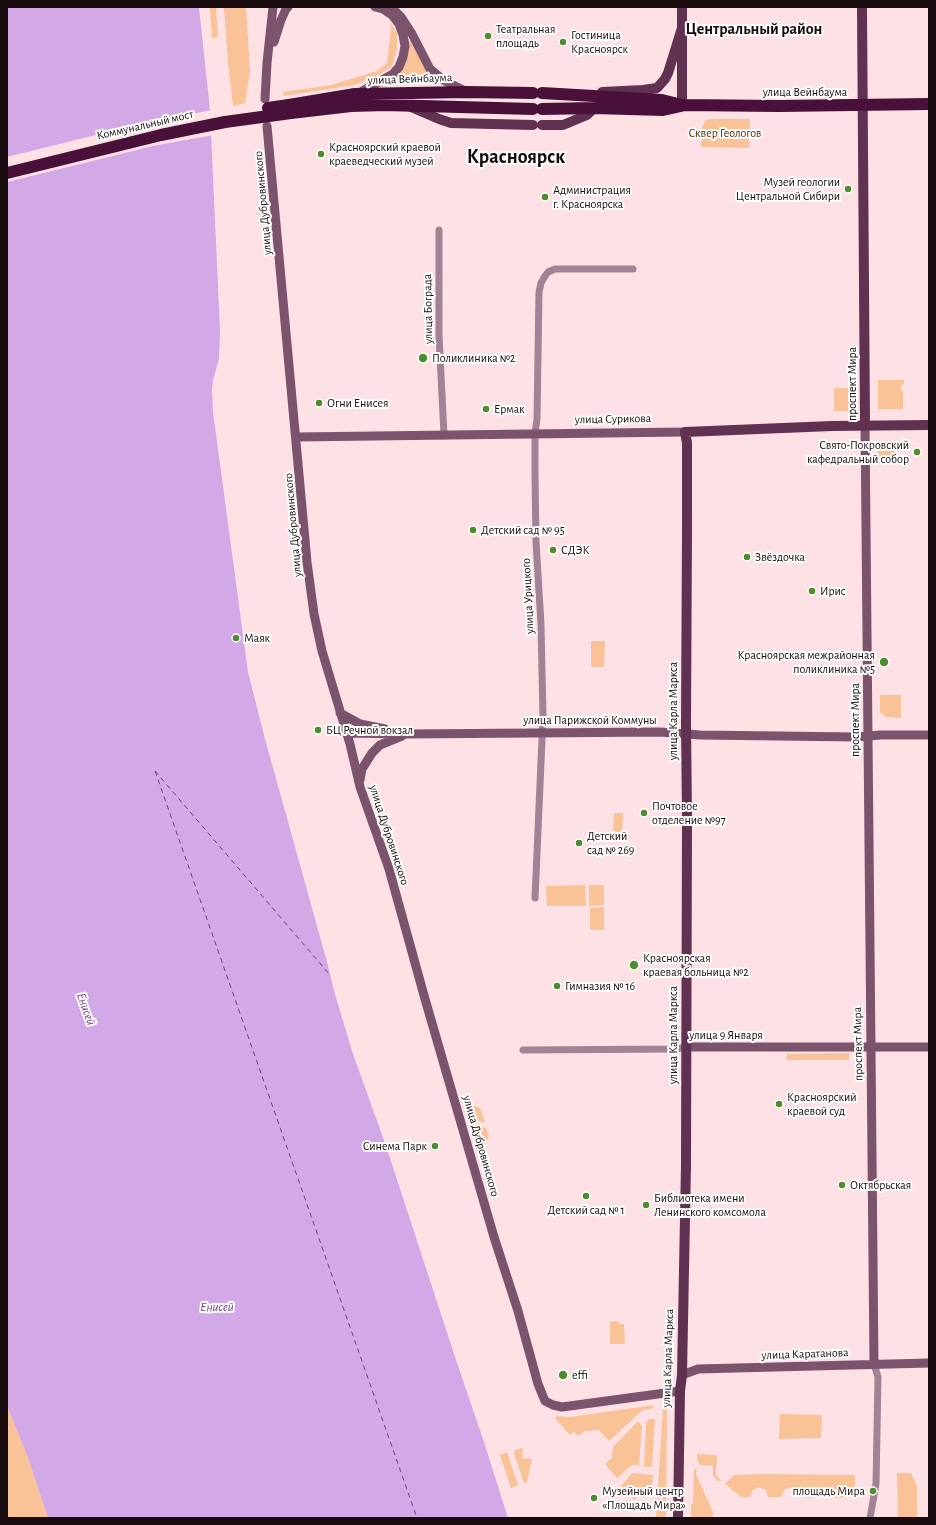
<!DOCTYPE html>
<html>
<head>
<meta charset="utf-8">
<style>
	body { margin:0 }
	#map { position:relative; width:936px; height:1525px; overflow:hidden; background:#fee1e5; font-family:"Alegreya Sans",sans-serif }
	canvas { display:block }
	.frame { position:absolute; inset:0; border:8px solid #170b0d; pointer-events:none }
</style>
</head>
<body>
<div id="map">
<canvas width="936" height="1525"></canvas>
<div class="frame"></div>
</div>
<script>
const g = document.querySelector('canvas').getContext('2d');
g.lineJoin = 'round';
function fillPath(path, color) { g.fillStyle = color; g.fill(path, 'evenodd'); }
const toPath = rows => new Path2D(rows.map(r => 'M' + r).join(''));
function trace(path, color, width, dash) { g.strokeStyle = color; g.lineWidth = width; g.lineCap = dash ? 'butt' : 'round'; g.setLineDash(dash || []); g.stroke(path); }
function label(font, color, halo, rows, align = 'center') {
  g.font = font + ' "Alegreya Sans",sans-serif'; g.lineWidth = 4; g.setLineDash([]); g.textBaseline = 'middle'; g.strokeStyle = halo; g.fillStyle = color; for (const [text, x, y, turn = 0] of rows) {
    g.save(); g.translate(x, y); g.rotate((+turn || 0) * Math.PI / 180); g.textAlign = isNaN(turn) ? turn : align; if (halo) g.strokeText(text, 0, 0); g.fillText(text, 0, 0); g.restore();
  }
}
fillPath(toPath([
	[210,7,216,7,218,37,212,38],
	[224,7,246,7,250,72,245,103,233,106,228,62],
	[390,22,397,33,397,49,392,66,380,74,355,85,284,96,283,92,331,85,377,71,387,63,391,28],
	[408,41,411,42,428,73,438,81,379,87,390,79],
	[711,119,750,119,749,148,701,147,702,127,706,120],
	[878,380,904,380,904,384,901,385,901,391,903,391,903,409,878,409],
	[834,388,850,388,850,411,834,411],
	[880,441,895,441,893,464,877,464,878,442],
	[591,641,605,641,604,667,591,667],
	[880,695,901,695,901,718,886,717,880,712],
	[614,813,623,813,622,835,613,830],
	[585,885,586,906,547,906,546,886],
	[589,885,604,885,604,905,589,906],
	[604,907,604,930,590,930,590,908],
	[849,1053,849,1060,786,1060,787,1054,789,1054],
	[467,1102,481,1109,485,1123,471,1118],
	[472,1122,486,1128,489,1136,481,1152],
	[618,1321,619,1324,624,1324,625,1344,610,1344,610,1322],
	[654,1405,651,1409,643,1410,609,1441,599,1430,585,1431,578,1436,574,1432,570,1435,555,1418,556,1416,570,1417],
	[7,1406,27,1455,48,1518,7,1518],
	[663,1409,667,1410,666,1518,656,1518],
	[780,1414,822,1415,821,1438,779,1439],
	[649,1419,655,1419,652,1467,644,1467,646,1422],
	[638,1421,642,1426,639,1465,632,1465,617,1478,605,1464,612,1458,613,1447],
	[523,1448,522,1458,532,1459,527,1482,524,1484,514,1453,515,1450],
	[507,1452,518,1485,511,1488,500,1455],
	[697,1454,717,1455,716,1475,721,1480,719,1482,713,1476,713,1466,700,1465,697,1460],
	[694,1469,697,1469,696,1474,713,1512,713,1518,691,1518,691,1504,693,1504],
	[632,1473,653,1475,651,1495,639,1495,634,1500,621,1486],
	[897,1473,911,1473,917,1486,917,1518,898,1518],
	[760,1474,855,1475,855,1485,842,1498,833,1497,830,1490,824,1488,818,1491,813,1498,802,1497,800,1490,792,1487,785,1489,781,1497,768,1497,766,1490,759,1487,753,1490,750,1497,741,1497,725,1484,734,1475]
]), '#fac297');
fillPath(toPath([
	[7,7,199,7,210,110,220,331,219,359,213,380,212,390,213,412,248,672,265,739,327,962,334,991,353,1054,386,1146,455,1357,484,1442,508,1518,48,1518,27,1455,7,1406]
]), '#d3a8e6');
fillPath(toPath([
	[212,110,213,135,153,146,7,182,7,157,136,125]
]), '#fee1e5');
trace(toPath([
	[155,771,417,1518],
	[155,771,330,975]
]), '#713d87', 1, [5, 4]);
trace(toPath([
	[439,230,439,335,444,435],
	[535,898,543,717,541,624,536,542,535,475,535,433,537,419,539,292,541,283,545,276,548,272,555,269,633,269],
	[523,1050,676,1049,686,1047],
	[870,1518,876,1484,878,1377,874,1364]
]), '#a18395', 7);
trace(toPath([
	[391,7,401,17,412,34,430,69,443,80,463,90],
	[274,42,281,20,286,9,288,7],
	[359,93,393,74,399,67,403,57,405,46,403,35,399,24,392,15,383,9,375,7],
	[265,99,267,63,273,7],
	[267,126,307,562,314,614,322,651,350,744,360,787,389,869,425,999,494,1237,518,1311,538,1384,545,1401,553,1405,562,1407,680,1391],
	[865,425,874,1364],
	[297,437,685,432],
	[340,713,360,724,385,729],
	[347,733,406,734,660,732,700,735,856,737,881,735,929,735],
	[360,780,362,769,372,753,380,745,402,736],
	[686,1047,929,1047],
	[682,1375,698,1369,929,1363]
]), '#7c536d', 9);
trace(toPath([
	[862,7,865,425],
	[602,92,643,90,657,88,665,79,668,73,682,28],
	[682,105,682,7],
	[411,107,439,119,451,123,533,125],
	[542,125,563,125,587,115,594,108],
	[678,1518,680,1391,682,1375,686,1165,687,819,686,722,687,529,687,443,685,432,832,426,929,425]
]), '#613151', 10);
trace(toPath([
	[542,93,662,100,682,105,779,106,929,104],
	[289,105,355,94,467,92,533,93],
	[542,109,594,108,663,110,681,106],
	[291,113,351,106,385,105,533,109]
]), '#491139', 12);
trace(toPath([
	[268,108,289,105],
	[7,173,161,135,225,122,291,113]
]), '#491139', 12);
for (const [x, y, r, color] of [
	[488,36,4,"#4b8d2f"],
	[563,42,4,"#4b8d2f"],
	[321,154,4,"#4b8d2f"],
	[848,189,4,"#4b8d2f"],
	[545,197,4,"#4b8d2f"],
	[423,358,5,"#4b8d2f"],
	[319,403,4,"#4b8d2f"],
	[486,409,4,"#4b8d2f"],
	[917,452,4,"#4b8d2f"],
	[473,530,4,"#4b8d2f"],
	[553,550,4,"#4b8d2f"],
	[747,557,4,"#4b8d2f"],
	[812,591,4,"#4b8d2f"],
	[236,638,4,"#4b8d2f"],
	[884,662,5,"#4b8d2f"],
	[318,730,4,"#4b8d2f"],
	[644,813,4,"#4b8d2f"],
	[579,843,4,"#4b8d2f"],
	[634,965,5,"#4b8d2f"],
	[557,986,4,"#4b8d2f"],
	[779,1104,4,"#4b8d2f"],
	[435,1146,4,"#4b8d2f"],
	[842,1185,4,"#4b8d2f"],
	[586,1196,4,"#4b8d2f"],
	[646,1205,4,"#4b8d2f"],
	[563,1375,5,"#4b8d2f"],
	[873,1491,4,"#4b8d2f"],
	[594,1498,4,"#4b8d2f"]
]) { const dot = new Path2D(); dot.arc(x, y, r, 0, 2 * Math.PI); g.fillStyle = color; g.fill(dot); trace(dot, '#fff', 1.5); }
label('12px', '#170b0d', '#fff', [
	["Театральная",496,29],
	["площадь",496,43],
	["Гостиница",571,35],
	["Красноярск",571,49],
	["Красноярский краевой",329,147],
	["краеведческий музей",329,161],
	["Музей геологии",840,182,"right"],
	["Центральной Сибири",840,196,"right"],
	["Администрация",553,190],
	["г. Красноярска",553,204],
	["Поликлиника №2",432,358],
	["Огни Енисея",327,403],
	["Ермак",494,409],
	["Свято-Покровский",909,445,"right"],
	["кафедральный собор",909,459,"right"],
	["Детский сад № 95",481,530],
	["СДЭК",561,550],
	["Звёздочка",755,557],
	["Ирис",820,591],
	["Маяк",244,638],
	["Красноярская межрайонная",875,655,"right"],
	["поликлиника №5",875,669,"right"],
	["БЦ Речной вокзал",326,730],
	["Почтовое",652,806],
	["отделение №97",652,820],
	["Детский",587,836],
	["сад № 269",587,850],
	["Красноярская",643,958],
	["краевая больница №2",643,972],
	["Гимназия № 16",565,986],
	["Красноярский",787,1097],
	["краевой суд",787,1111],
	["Синема Парк",427,1146,"right"],
	["Октябрьская",850,1185],
	["Библиотека имени",654,1198],
	["Ленинского комсомола",654,1212],
	["Детский сад № 1",586,1210,"center"],
	["effi",572,1375],
	["Музейный центр",602,1491],
	["«Площадь Мира»",602,1505],
	["площадь Мира",865,1491,"right"]
], 'left');
label('12px', '#170b0d', '#fff', [
	["улица Вейнбаума",410,79,-2],
	["улица Вейнбаума",805,92],
	["Коммунальный мост",145,125,-13],
	["улица Дубровинского",263,203,-95],
	["улица Бограда",428,309,-91],
	["проспект Мира",852,384,-90],
	["улица Сурикова",613,419,-1],
	["улица Дубровинского",293,525,-95],
	["улица Урицкого",528,596,-93],
	["улица Карла Маркса",673,711,-90],
	["улица Парижской Коммуны",590,720],
	["проспект Мира",855,720,-90],
	["улица Дубровинского",389,835,72],
	["улица Карла Маркса",673,1035,-90],
	["улица 9 Января",726,1035],
	["проспект Мира",858,1044,-91],
	["улица Дубровинского",481,1146,74],
	["улица Каратанова",805,1354,-2],
	["улица Карла Маркса",668,1358,-88]
]);
label('12px', '#552e05', '#fff', [
	["Сквер Геологов",725,133]
]);
label('italic 13px', '#713d87', '#fff', [
	["Енисей",86,1009,70],
	["Енисей",217,1307]
]);
label('bold 16px', '#170b0d', '#fff', [
	["Центральный район",754,29]
]);
label('bold 20px', '#170b0d', '#fff', [
	["Красноярск",516,157]
]);
</script>
</body>
</html>
